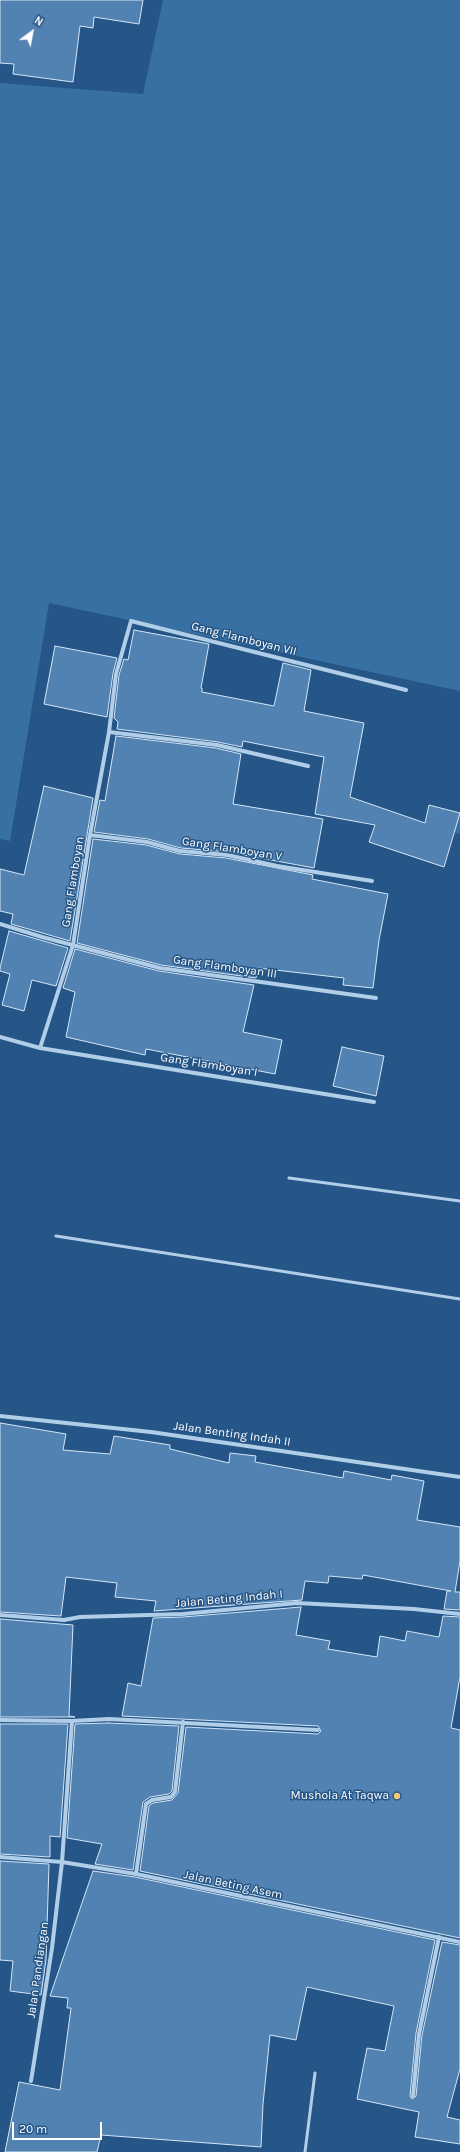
<!DOCTYPE html>
<html>
<head>
<meta charset="utf-8">
<style>
	body { margin:0 }
	#map { position:relative; width:460px; height:2152px; overflow:hidden; background:#255687; font-family:Karla,sans-serif }
	canvas { display:block }
	.north { position:absolute; left:12px; top:12px; width:40px; height:40px; -webkit-text-stroke:3px #255687; paint-order:stroke; rotate:32deg; font-size:11px; font-weight:700; line-height:16px; text-align:center; color:#fff }
	.north::after { content:''; display:block; margin:auto; width:14px; height:18px; background:#fff; clip-path:polygon(50% 0,100% 100%,50% 72%,0 100%) }
	.scale { position:absolute; left:12px; top:2122px; width:90px; height:18px; box-sizing:border-box; border:2px solid #fff; border-top:0; padding-left:5px; font-size:12px; line-height:14px; white-space:nowrap; color:#fff; -webkit-text-stroke:3px #255687; paint-order:stroke }
</style>
</head>
<body>
<div id="map">
<canvas width="460" height="2152"></canvas>
<div class="north">N</div>
<div class="scale">20 m</div>
</div>
<script>
const g = document.querySelector('canvas').getContext('2d');
g.lineJoin = 'round';
function fillPath(path, color) { g.fillStyle = color; g.fill(path, 'evenodd'); }
const toPath = rows => new Path2D(rows.map(r => 'M' + r).join(''));
function trace(path, color, width, dash) { g.strokeStyle = color; g.lineWidth = width; g.lineCap = dash ? 'butt' : 'round'; g.setLineDash(dash || []); g.stroke(path); }
function label(font, color, halo, rows, align = 'center') {
  g.font = font + ' Karla,sans-serif'; g.lineWidth = 3; g.setLineDash([]); g.textBaseline = 'middle'; g.strokeStyle = halo; g.fillStyle = color; for (const [text, x, y, turn = 0] of rows) {
    g.save(); g.translate(x, y); g.rotate((+turn || 0) * Math.PI / 180); g.textAlign = isNaN(turn) ? turn : align; if (halo) g.strokeText(text, 0, 0); g.fillText(text, 0, 0); g.restore();
  }
}
fillPath(toPath([
	[163,0,460,0,460,691,49,603,10,841,0,839,0,83,143,94],
	[460,812,460,834,454,832]
]), '#3970a4');
const building = toPath([
	[0,0,143,0,139,24,94,17,93,28,80,26,73,82,13,74,14,64,0,63,0,0],
	[134,630,209,644,201,688,202,688,202,692,274,706,283,663,311,670,304,711,364,723,350,797,425,823,429,805,460,813,444,867,369,842,375,825,315,814,324,757,243,741,242,747,218,742,117,729,118,722,114,718,119,675,124,659,128,660,134,630],
	[55,646,117,658,113,673,107,717,44,704,55,646],
	[116,736,216,748,241,754,233,804,323,819,314,868,228,852,181,848,148,839,94,832,100,800,105,801,116,736],
	[44,786,93,798,70,941,11,924,13,914,0,911,0,869,24,875,44,786],
	[93,839,146,845,180,854,226,858,313,875,312,879,388,894,379,940,373,988,343,985,344,978,258,968,256,978,161,965,77,943,93,839],
	[9,931,68,948,56,986,32,980,24,1011,2,1005,10,974,0,971,0,968,9,931],
	[75,949,159,971,254,985,243,1032,282,1040,275,1074,146,1049,145,1055,66,1037,75,992,63,988,75,949],
	[342,1047,384,1056,376,1096,333,1086,342,1047],
	[0,1423,66,1434,63,1450,110,1454,114,1436,170,1445,170,1449,229,1463,230,1453,256,1456,255,1462,343,1478,344,1471,391,1480,392,1475,424,1481,417,1520,460,1527,460,1561,455,1592,460,1592,460,1610,444,1609,447,1591,451,1591,363,1575,362,1579,329,1576,328,1583,305,1581,302,1600,154,1611,156,1601,115,1597,117,1583,66,1577,61,1616,0,1612,0,1423],
	[301,1607,296,1635,330,1641,328,1649,377,1657,380,1636,405,1641,407,1631,439,1637,443,1616,460,1617,460,1677,451,1728,460,1730,460,1938,140,1871,149,1806,153,1803,172,1800,178,1793,186,1727,318,1734,321,1731,318,1726,122,1716,128,1683,141,1686,153,1618,183,1617,301,1607],
	[0,1619,73,1625,69,1716,75,1717,0,1717,0,1619],
	[108,1723,179,1726,172,1791,169,1794,150,1797,143,1802,133,1870,95,1864,102,1844,67,1838,75,1724,108,1723],
	[0,1724,68,1724,60,1837,50,1836,50,1857,0,1854,0,1724],
	[0,1861,49,1864,46,1960,41,1995,10,1991,13,1961,0,1960,0,1861],
	[93,1871,135,1877,435,1940,416,2033,410,2096,412,2099,416,2096,422,2035,442,1942,460,1945,460,2069,447,2117,460,2120,460,2144,415,2137,419,2112,357,2099,367,2048,385,2051,394,2006,307,1987,296,2040,270,2035,263,2104,261,2147,101,2135,97,2152,5,2152,19,2082,60,2090,71,2008,67,2008,68,1998,50,1996,93,1871]
]);
fillPath(building, '#5182b1');
trace(building, '#d5e6f7', 1);
trace(toPath([
	[289,1178,460,1201],
	[56,1236,460,1299],
	[305,2152,315,2073]
]), '#b1cee9', 3);
trace(toPath([
	[109,732,217,745,308,766],
	[90,835,147,842,180,851,227,855,277,866,372,881],
	[0,924,42,937,160,968,376,998],
	[0,1037,40,1048,374,1102],
	[40,1048,73,945,90,835,109,732,116,674,131,621,406,690],
	[0,1416,151,1432,460,1477],
	[0,1615,64,1620,80,1617,183,1614,297,1603,414,1609,460,1614],
	[0,1720,72,1721,109,1719,318,1730],
	[0,1857,62,1862,136,1874,460,1942],
	[136,1874,146,1804,152,1800,171,1797,175,1792,183,1722],
	[31,2081,52,1948,62,1862,72,1721],
	[413,2096,419,2034,439,1937]
]), '#b1cee9', 4);
for (const [x, y, r, color] of [
	[397,1796,4,"#f3c675"]
]) { const dot = new Path2D(); dot.arc(x, y, r, 0, 2 * Math.PI); g.fillStyle = color; g.fill(dot); trace(dot, '#255687', 1.5); }
label('12px', '#fff', '#255687', [
	["Gang Flamboyan VII",244,639,14],
	["Gang Flamboyan V",232,849,9],
	["Gang Flamboyan",73,882,-81],
	["Gang Flamboyan III",225,967,8],
	["Gang Flamboyan I",209,1065,9],
	["Jalan Benting Indah II",232,1434,8],
	["Jalan Beting Indah I",229,1599,-5],
	["Jalan Beting Asem",233,1885,12],
	["Jalan Pandiangan",38,1970,-82]
]);
label('12px', '#fff', '#255687', [
	["Mushola At Taqwa",389,1796]
], 'right');
</script>
</body>
</html>
